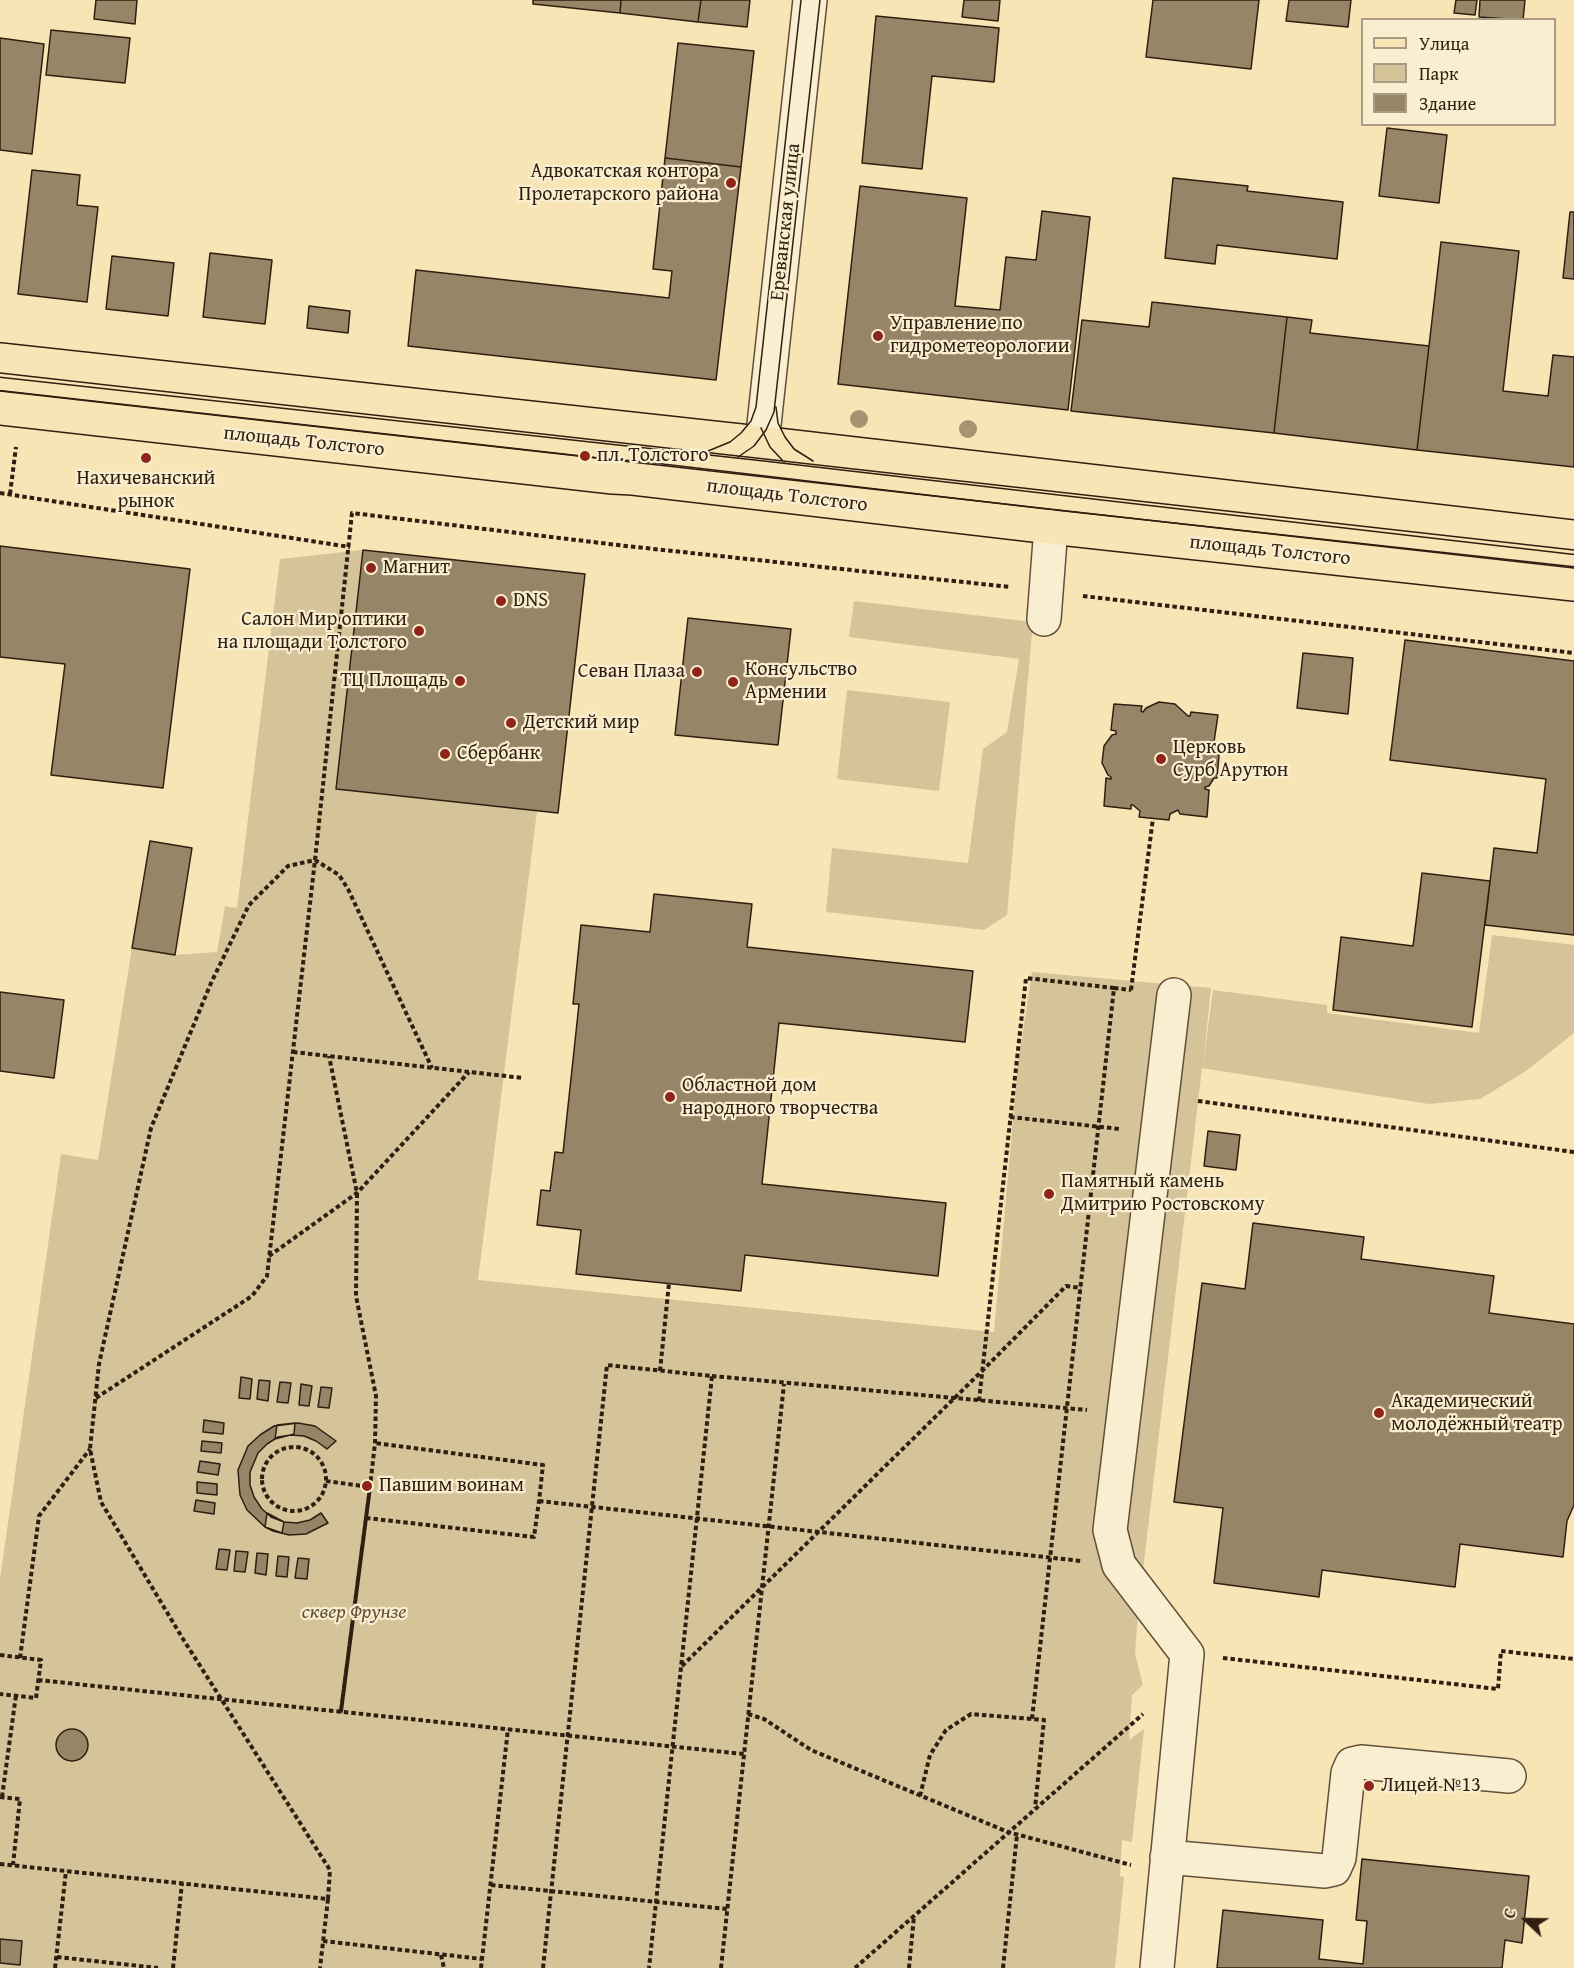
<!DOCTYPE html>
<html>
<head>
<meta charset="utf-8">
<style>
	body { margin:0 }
	#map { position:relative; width:1574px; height:1968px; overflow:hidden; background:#f7e5b6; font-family:"Gentium Book Plus",serif }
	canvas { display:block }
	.legend { position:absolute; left:1361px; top:18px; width:195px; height:108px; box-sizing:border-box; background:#faeed0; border:2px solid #a99b84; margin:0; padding:8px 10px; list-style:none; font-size:18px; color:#301e11 }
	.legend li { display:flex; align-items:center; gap:12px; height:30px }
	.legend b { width:30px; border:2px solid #a99b84 }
	.north { position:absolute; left:1496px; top:1890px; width:60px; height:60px; -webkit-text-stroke:4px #faeed0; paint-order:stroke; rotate:292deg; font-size:16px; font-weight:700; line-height:24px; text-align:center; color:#301e11 }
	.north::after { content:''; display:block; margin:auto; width:21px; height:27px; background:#301e11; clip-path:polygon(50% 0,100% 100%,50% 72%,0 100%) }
</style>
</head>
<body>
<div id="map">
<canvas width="1574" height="1968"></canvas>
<ul class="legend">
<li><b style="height:8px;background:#f7e5b6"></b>Улица</li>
<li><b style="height:16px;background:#d5c39a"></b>Парк</li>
<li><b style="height:16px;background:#978567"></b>Здание</li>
</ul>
<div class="north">С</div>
</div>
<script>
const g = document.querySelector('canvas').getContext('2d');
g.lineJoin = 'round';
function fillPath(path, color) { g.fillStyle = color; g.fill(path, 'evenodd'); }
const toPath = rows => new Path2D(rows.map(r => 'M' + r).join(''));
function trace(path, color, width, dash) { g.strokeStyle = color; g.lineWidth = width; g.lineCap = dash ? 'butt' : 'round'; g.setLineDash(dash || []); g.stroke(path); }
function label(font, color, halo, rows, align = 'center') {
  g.font = font + ' "Gentium Book Plus",serif'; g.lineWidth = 4.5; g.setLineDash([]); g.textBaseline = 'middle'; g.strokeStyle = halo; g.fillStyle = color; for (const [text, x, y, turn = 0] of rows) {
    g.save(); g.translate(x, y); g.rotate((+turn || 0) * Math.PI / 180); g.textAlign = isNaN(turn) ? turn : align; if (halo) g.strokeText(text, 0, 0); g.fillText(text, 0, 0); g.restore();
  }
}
fillPath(toPath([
	[363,550,336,789,537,811,478,1280,994,1332,1018,1064,1032,972,1211,988,1203,1065,1213,990,1327,1005,1327,1013,1479,1033,1492,935,1574,945,1574,1033,1526,1071,1480,1099,1429,1104,1202,1068,1138,1613,1135,1654,1143,1685,1132,1695,1129,1740,1144,1729,1132,1842,1122,1840,1120,1876,1124,1877,1115,1968,0,1968,0,1579,61,1154,98,1160,132,948,175,955,217,952,225,906,237,908,280,559],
	[854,601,1033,622,1007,915,984,930,826,912,832,848,968,863,983,749,1007,732,1019,659,849,637],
	[847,690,950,702,939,791,837,779]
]), '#d5c39a');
const building = toPath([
	[96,0,137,0,135,24,94,19,96,0],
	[533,0,621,0,620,13,533,4,533,0],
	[621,0,701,0,698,22,620,13,621,0],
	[701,0,750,0,747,27,698,22,701,0],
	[964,0,1000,0,998,21,962,17,964,0],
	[1153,0,1259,0,1251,69,1146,57,1153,0],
	[1289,0,1351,0,1348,27,1286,21,1289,0],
	[1456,0,1477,0,1475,15,1454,13,1456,0],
	[1480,0,1525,0,1523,20,1479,17,1480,0],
	[876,16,999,28,994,82,932,76,922,169,862,163,876,16],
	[51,30,130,38,125,83,46,75,51,30],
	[0,38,44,44,32,154,0,150,0,38],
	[678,43,754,51,741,167,665,158,678,43],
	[1387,128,1447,135,1439,203,1379,196,1387,128],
	[665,158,741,167,716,380,408,346,416,270,669,298,672,271,653,269,665,158],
	[32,170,80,175,77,205,98,207,87,302,18,294,32,170],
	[1173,178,1248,186,1247,191,1343,202,1337,259,1217,245,1215,264,1165,258,1173,178],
	[860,186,967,198,955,306,1000,310,1006,257,1036,260,1042,211,1090,217,1068,410,838,384,860,186],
	[1570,212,1574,212,1574,279,1563,278,1570,212],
	[1441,242,1519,251,1503,391,1548,396,1553,355,1574,357,1574,467,1417,450,1441,242],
	[210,253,272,260,265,324,203,317,210,253],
	[112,256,174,263,168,316,106,309,112,256],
	[1152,302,1287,317,1274,433,1071,411,1082,320,1149,327,1152,302],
	[309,306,350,311,348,333,307,328,309,306],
	[1287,317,1312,320,1310,333,1429,346,1417,450,1274,433,1287,317],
	[0,546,190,569,163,788,51,775,65,664,0,657,0,546],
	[363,550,585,574,558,813,336,789,363,550],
	[688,618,791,629,778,745,675,735,688,618],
	[1405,640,1574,661,1574,935,1485,925,1494,848,1537,853,1546,779,1390,760,1405,640],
	[1303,653,1353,658,1348,714,1297,708,1303,653],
	[1159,702,1175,704,1188,716,1190,716,1191,712,1218,715,1214,742,1210,741,1210,743,1213,745,1217,754,1219,755,1217,778,1214,778,1209,786,1205,787,1205,789,1209,790,1207,817,1180,814,1178,810,1170,814,1169,820,1139,817,1140,811,1133,805,1131,805,1131,809,1104,806,1106,778,1111,779,1111,777,1108,775,1102,763,1104,746,1112,735,1116,734,1116,731,1111,730,1114,704,1142,706,1141,711,1143,712,1146,708,1159,702],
	[150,841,192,848,175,955,132,948,150,841],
	[1422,873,1490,881,1472,1027,1333,1010,1341,937,1413,946,1422,873],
	[654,894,752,904,747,947,973,971,965,1042,779,1023,762,1184,946,1203,938,1276,745,1255,741,1291,576,1274,581,1230,537,1225,541,1190,550,1191,555,1152,563,1153,579,1004,573,1004,581,925,650,932,654,894],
	[0,992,64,1000,54,1078,0,1071,0,992],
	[1208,1131,1240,1135,1236,1170,1204,1166,1208,1131],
	[1253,1223,1364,1237,1361,1259,1494,1276,1489,1313,1574,1324,1574,1505,1567,1521,1563,1557,1460,1544,1455,1587,1322,1570,1319,1597,1214,1583,1223,1508,1174,1502,1202,1283,1245,1289,1253,1223],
	[241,1377,252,1379,250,1399,239,1398,241,1377],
	[259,1380,270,1381,268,1401,257,1399,259,1380],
	[280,1382,291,1383,288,1403,277,1402,280,1382],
	[301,1384,312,1386,309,1406,299,1405,301,1384],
	[321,1387,332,1388,329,1408,318,1407,321,1387],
	[204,1420,224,1423,223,1434,203,1432,204,1420],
	[295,1423,294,1434,275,1439,277,1425,295,1423],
	[298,1423,315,1426,336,1441,327,1449,316,1441,304,1436,291,1435,278,1437,267,1444,258,1453,250,1472,250,1485,254,1497,262,1509,271,1517,284,1522,297,1523,310,1520,321,1513,328,1523,306,1534,289,1535,273,1531,265,1527,247,1510,240,1495,238,1470,248,1446,260,1435,274,1426,298,1423],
	[202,1441,222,1443,221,1453,201,1451,202,1441],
	[200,1461,220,1464,218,1475,198,1472,200,1461],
	[197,1482,217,1484,217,1495,197,1493,197,1482],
	[196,1500,215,1503,214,1514,194,1511,196,1500],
	[267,1513,284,1522,282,1533,265,1527,267,1513],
	[219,1549,230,1550,227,1570,216,1569,219,1549],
	[236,1551,248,1552,245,1572,234,1571,236,1551],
	[257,1553,268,1554,266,1575,255,1573,257,1553],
	[278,1556,289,1557,287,1577,276,1576,278,1556],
	[298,1558,309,1559,307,1579,295,1578,298,1558],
	'56 1745a16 16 0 1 1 32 0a16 16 0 1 1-32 0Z',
	[1362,1859,1529,1876,1522,1943,1505,1940,1502,1968,1217,1968,1223,1910,1323,1920,1319,1959,1363,1964,1367,1921,1356,1920,1362,1859],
	[0,1939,22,1941,20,1965,0,1963,0,1939]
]);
fillPath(building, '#978567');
trace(building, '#301e11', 1.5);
const minor = toPath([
	[762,443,810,0],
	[1044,619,1051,527],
	[1167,1857,1325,1871,1334,1869,1339,1858,1348,1773,1352,1764,1361,1762,1509,1776],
	[1157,1968,1187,1654,1119,1565,1110,1530,1174,995]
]);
const major = toPath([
	[0,360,768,444,1574,537],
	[0,408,613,477,633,478,1051,527,1574,584]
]);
trace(minor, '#62503a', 36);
trace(major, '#301e11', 36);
trace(toPath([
	[0,493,350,547],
	[10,494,16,447],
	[1083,596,1574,653],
	[1114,988,1131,990],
	[1131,990,1153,818],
	[293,1052,523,1078],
	[1198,1101,1574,1152],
	[1010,1117,1120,1129],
	[269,1256,357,1193,469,1072],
	[660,1371,669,1283],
	[712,1376,1087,1410],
	[96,1398,252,1296,267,1276,315,860,352,513,626,546,1010,587],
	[979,1401,1026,978,1114,988,1032,1719],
	'262 1479a32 32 0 1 1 64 0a32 32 0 1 1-64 0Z',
	[326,1481,370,1487,366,1518,341,1711,370,1487,375,1443,376,1396,356,1296,357,1193,329,1056],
	[539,1501,1081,1561],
	[366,1518,534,1537,539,1501,543,1465,375,1443],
	[0,1655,41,1660,36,1698,0,1694],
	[20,1658,39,1516,90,1449],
	[1223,1658,1498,1689,1501,1651,1574,1659],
	[682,1666,982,1371,1066,1286,1081,1288],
	[38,1680,744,1754],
	[748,1714,764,1719,811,1750,1008,1832,1131,1865],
	[920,1796,930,1755,946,1730,971,1714,1044,1720,1035,1808],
	[0,1797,20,1799,13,1865],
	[2,1797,16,1695],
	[0,1864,328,1899,320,1968],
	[491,1885,727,1909],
	[328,1899,330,1870,183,1639,101,1502,90,1449,99,1364,151,1128,211,983,249,905,288,866,315,860,339,875,348,889,432,1068],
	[323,1941,482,1959],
	[441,1955,444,1968],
	[57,1957,158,1968],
	[55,1968,66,1871],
	[173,1968,182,1883],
	[481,1968,508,1729],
	[543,1968,607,1365,712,1376,649,1968],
	[721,1968,784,1384],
	[855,1968,1143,1714],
	[909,1968,914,1916],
	[1003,1968,1017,1835]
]), '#301e11', 4, [4.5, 3]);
trace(minor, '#faeed0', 33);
trace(major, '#f7e5b6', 33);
trace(toPath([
	[0,373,1574,550],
	[0,391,1574,568],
	[776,407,778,423,785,437,794,449,813,461],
	[761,428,770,447,784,462],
	[708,451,730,442,741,433,751,421,756,407,801,0],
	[738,457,754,446,766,430,774,412,820,0]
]), '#301e11', 1.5);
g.fillStyle = '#a59372';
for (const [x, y] of [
	[859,419],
	[968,429]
]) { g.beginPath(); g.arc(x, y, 9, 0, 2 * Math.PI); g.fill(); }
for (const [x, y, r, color] of [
	[731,183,6,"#8f2418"],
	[878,336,6,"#8f2418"],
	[585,456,6,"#8f2418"],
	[146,458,6,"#8f2418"],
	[371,568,6,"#8f2418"],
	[501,601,6,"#8f2418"],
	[419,631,6,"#8f2418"],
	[697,672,6,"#8f2418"],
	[460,681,6,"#8f2418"],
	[733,682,6,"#8f2418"],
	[511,723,6,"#8f2418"],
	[445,754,6,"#8f2418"],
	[1161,759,6,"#8f2418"],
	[670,1097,6,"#8f2418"],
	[1049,1194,6,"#8f2418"],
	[1379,1413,6,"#8f2418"],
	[367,1486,6,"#8f2418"],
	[1369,1786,6,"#8f2418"]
]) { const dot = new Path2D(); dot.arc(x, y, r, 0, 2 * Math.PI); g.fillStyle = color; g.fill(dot); trace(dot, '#faeed0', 2); }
label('20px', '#301e11', '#faeed0', [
	["Адвокатская контора",719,172,"right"],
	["Пролетарского района",719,195,"right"],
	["Управление по",890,324],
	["гидрометеорологии",890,347],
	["пл. Толстого",597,456],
	["Нахичеванский",146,479,"center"],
	["рынок",146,502,"center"],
	["Магнит",383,568],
	["DNS",513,601],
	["Салон Мир оптики",407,620,"right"],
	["на площади Толстого",407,643,"right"],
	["Консульство",745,670],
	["Армении",745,693],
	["Севан Плаза",685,672,"right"],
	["ТЦ Площадь",448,681,"right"],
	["Детский мир",523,723],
	["Церковь",1173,748],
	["Сурб Арутюн",1173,771],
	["Сбербанк",457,754],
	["Областной дом",682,1086],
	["народного творчества",682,1109],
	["Памятный камень",1061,1182],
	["Дмитрию Ростовскому",1061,1205],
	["Академический",1391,1402],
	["молодёжный театр",1391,1425],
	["Павшим воинам",379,1486],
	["Лицей №13",1381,1786]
], 'left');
label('20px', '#301e11', '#faeed0', [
	["Ереванская улица",786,222,-84],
	["площадь Толстого",304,442,6],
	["площадь Толстого",787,496,7],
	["площадь Толстого",1270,551,6]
]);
label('italic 20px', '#62503a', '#faeed0', [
	["сквер Фрунзе",354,1613]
]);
</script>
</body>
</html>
